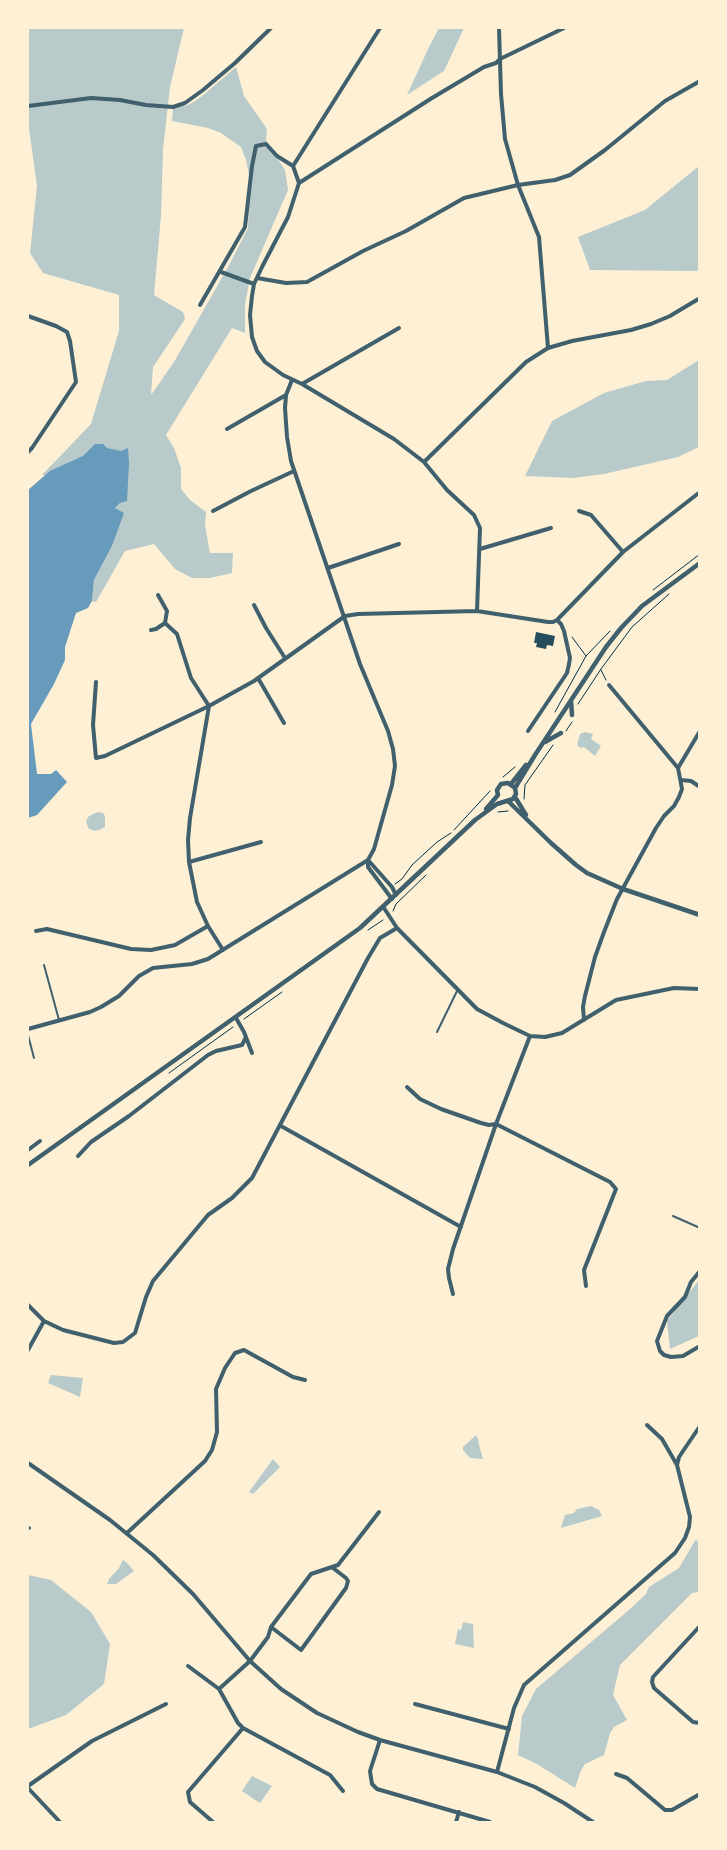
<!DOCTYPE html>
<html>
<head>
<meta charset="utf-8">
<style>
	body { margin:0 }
	#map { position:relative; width:727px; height:1850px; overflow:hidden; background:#fdf0d5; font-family:"Nunito Sans",sans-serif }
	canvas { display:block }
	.frame { position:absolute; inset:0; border:29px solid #fdf0d5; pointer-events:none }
</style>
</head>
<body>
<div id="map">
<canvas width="727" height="1850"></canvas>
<div class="frame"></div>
</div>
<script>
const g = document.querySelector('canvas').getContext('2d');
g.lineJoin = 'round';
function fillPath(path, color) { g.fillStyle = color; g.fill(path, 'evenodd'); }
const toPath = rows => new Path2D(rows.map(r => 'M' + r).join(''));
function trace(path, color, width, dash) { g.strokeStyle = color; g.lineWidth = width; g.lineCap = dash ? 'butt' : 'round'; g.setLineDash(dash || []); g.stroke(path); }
fillPath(toPath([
	[28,28,184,28,170,87,163,149,161,216,154,295,183,312,185,319,153,367,151,395,174,362,228,267,248,228,250,180,246,160,241,147,221,133,208,128,172,121,173,107,185,106,192,103,202,96,236,67,244,96,267,129,266,140,285,170,288,190,250,278,245,304,245,333,232,328,166,435,174,448,181,468,181,489,190,500,206,512,205,525,210,553,233,553,232,573,210,578,192,578,175,569,154,544,125,551,96,602,92,601,94,580,112,546,123,513,115,508,120,503,93,485,42,475,91,424,119,331,119,295,43,273,30,253,37,186,28,121],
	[439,28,464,28,444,71,407,95,429,47],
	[699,166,700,268,697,271,590,270,578,237,645,210],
	[699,360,699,447,678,457,604,474,573,478,525,476,552,421,604,393,646,381,667,380],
	[585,732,593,734,591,739,601,746,595,756,584,747,581,748,577,745,580,734],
	[98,812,103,813,105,816,105,827,99,830,94,831,88,828,86,821,89,816],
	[699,1280,699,1336,670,1349,667,1321],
	[51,1375,83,1378,80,1397,48,1383],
	[476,1435,479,1441,478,1441,483,1459,470,1458,463,1450,463,1447],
	[273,1459,280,1467,253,1494,249,1492],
	[591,1506,599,1510,602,1516,561,1528,565,1515,574,1513,577,1509],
	[696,1539,699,1544,699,1592,692,1593,620,1665,613,1695,627,1720,614,1727,610,1733,604,1755,585,1764,581,1770,575,1788,537,1764,518,1755,522,1716,536,1689,630,1609,646,1594,649,1587,679,1568],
	[123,1560,127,1563,134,1571,116,1584,107,1584,109,1579,119,1568],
	[28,1575,51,1580,91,1612,110,1644,104,1684,66,1715,28,1729],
	[463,1622,473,1624,474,1648,455,1644,458,1629,461,1630],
	[252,1776,272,1786,260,1803,242,1791]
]), '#b9caca');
fillPath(toPath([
	[95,444,103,444,107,448,121,451,128,448,129,463,127,501,120,503,115,508,124,513,112,546,94,580,92,601,88,608,76,613,65,647,65,660,54,684,31,724,37,774,51,774,56,770,67,782,37,815,28,818,28,490,50,471,83,456]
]), '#669bbc');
fillPath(toPath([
	[536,632,555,636,553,646,547,645,546,649,536,647,537,643,534,643]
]), '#264d5e');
trace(toPath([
	[653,590,700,554],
	[572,637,586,656],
	[601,670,606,680],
	[578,704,601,669,632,627,669,594],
	[555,712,586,656,610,631],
	[566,731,572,722],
	[503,777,515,767],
	[524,799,525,785,553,745],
	[498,812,508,811],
	[454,830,490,791],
	[395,884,402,879,412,865,437,842,451,833],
	[393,911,396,904,426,875],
	[368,930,383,920],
	[244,1019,282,992],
	[169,1073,233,1027]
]), '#003049', 1);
trace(toPath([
	[44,965,59,1020],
	[437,1032,458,989],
	[28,1035,34,1058],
	[673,1216,700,1228]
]), '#3f606c', 2);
trace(toPath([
	[499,28,501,94,505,139,518,185,539,237,548,348],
	[28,106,91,98,120,100,146,105,173,107,185,103,203,90,235,63,271,28],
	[293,166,380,28],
	[221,272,254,284],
	[257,278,286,283,307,282,363,251,406,231,464,198,518,185,555,180,570,175,605,150,665,101,700,81],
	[200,305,245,227,252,166,256,146,266,144,277,156,293,166,299,183],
	[28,316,56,326,67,332,70,341,76,382,32,448,28,452],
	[292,380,286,395,285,408,287,437,291,461,360,664,388,731,393,749,395,766,392,785,374,849,368,860,368,867,392,899],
	[302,384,399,328],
	[227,429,286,395],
	[424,462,526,362,548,348,572,341,631,330,651,324,670,316,700,298],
	[213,511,251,491,294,471],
	[579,511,591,515,623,552],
	[480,549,551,528],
	[328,568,399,544],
	[158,595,167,611,165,623,177,634,191,678,209,706,190,818,188,840,189,862,197,902,208,926,223,950],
	[254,605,266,628,285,658],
	[477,611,480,528,474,515,447,490,424,462,394,439,302,384,283,375,265,362,257,351,252,337,250,315,252,296,254,284,262,267,288,217,299,183,432,98,484,67,496,63,500,59,564,28],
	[151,630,156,629,165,623],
	[258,678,284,723],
	[96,682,93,725,96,758,105,756,209,706,254,681,345,616,358,614,477,611,548,622,553,622,557,620,623,552,700,492],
	[609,685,678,768],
	[528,731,567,673,569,664,570,658,564,631,561,624,557,620],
	[681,780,691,781,700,787],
	[368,860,392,887,396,895],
	[189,862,261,842],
	[384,908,397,928,477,1009,503,1023,530,1036,545,1037,562,1033,616,1000,674,988,700,989],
	[36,931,47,929,131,949,151,950,175,945,208,926],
	[236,1018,244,1032,252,1053],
	[584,1020,583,1007,585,996,595,957,604,932,617,899,656,828,664,816,674,806,679,797,682,789,678,768,700,731],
	[28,1029,90,1012,101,1007,119,996,139,976,153,968,192,964,208,959,368,860],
	[407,1087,420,1099,441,1109,481,1123,489,1125,496,1124,610,1182,616,1189,584,1270,586,1286],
	[281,1126,461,1227],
	[28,1150,40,1141],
	[78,1156,91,1142,129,1116,208,1055,216,1051,242,1045,246,1037],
	[700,1271,691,1282,685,1297,667,1316,657,1341,660,1351,664,1355,671,1357,683,1356,700,1346],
	[453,1294,449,1278,448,1269,453,1249,496,1124,530,1036],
	[28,1305,44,1321],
	[28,1350,44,1321,63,1330,114,1343,123,1342,135,1333,146,1297,153,1281,208,1215,232,1198,252,1178,368,958,380,938,397,928],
	[28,1463,110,1520,153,1555,193,1594,250,1661,281,1689,317,1713,358,1732,380,1740,497,1772,535,1787,564,1803,593,1822],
	[677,1465,679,1457,700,1426],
	[28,1528,29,1528],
	[127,1533,205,1461,212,1450,217,1432,216,1389,225,1368,235,1353,244,1350,293,1377,305,1380],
	[700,1626,653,1677,652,1682,654,1688,693,1722,700,1723],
	[271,1627,301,1650,346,1588,348,1581,346,1578,333,1568],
	[188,1666,219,1689,238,1723,243,1728,330,1775,343,1791],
	[219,1689,250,1661,268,1637,271,1627,311,1574,338,1565,379,1512],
	[415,1704,509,1729],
	[380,1740,370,1771,372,1784,377,1789,490,1822],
	[497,1772,514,1708,524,1685,675,1553,685,1538,689,1527,690,1517,677,1465,662,1439,647,1425],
	[616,1774,627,1778,665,1810,672,1810,700,1794],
	[28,1786,92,1741,166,1704],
	[28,1788,60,1822],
	[213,1822,190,1802,188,1792,243,1728],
	[456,1822,459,1812]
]), '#3f606c', 4);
trace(toPath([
	[571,701,572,715],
	[545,742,561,733],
	[511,784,526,765],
	[515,797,526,815],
	[508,801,551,843,576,865,587,873,623,889,700,915],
	[486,809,498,795,497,790,501,784,508,783,515,788],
	[28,1165,360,928,475,820,497,804,513,799,516,794,515,788,535,755,606,647,621,628,642,606,700,563]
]), '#3f606c', 4.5);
</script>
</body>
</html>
